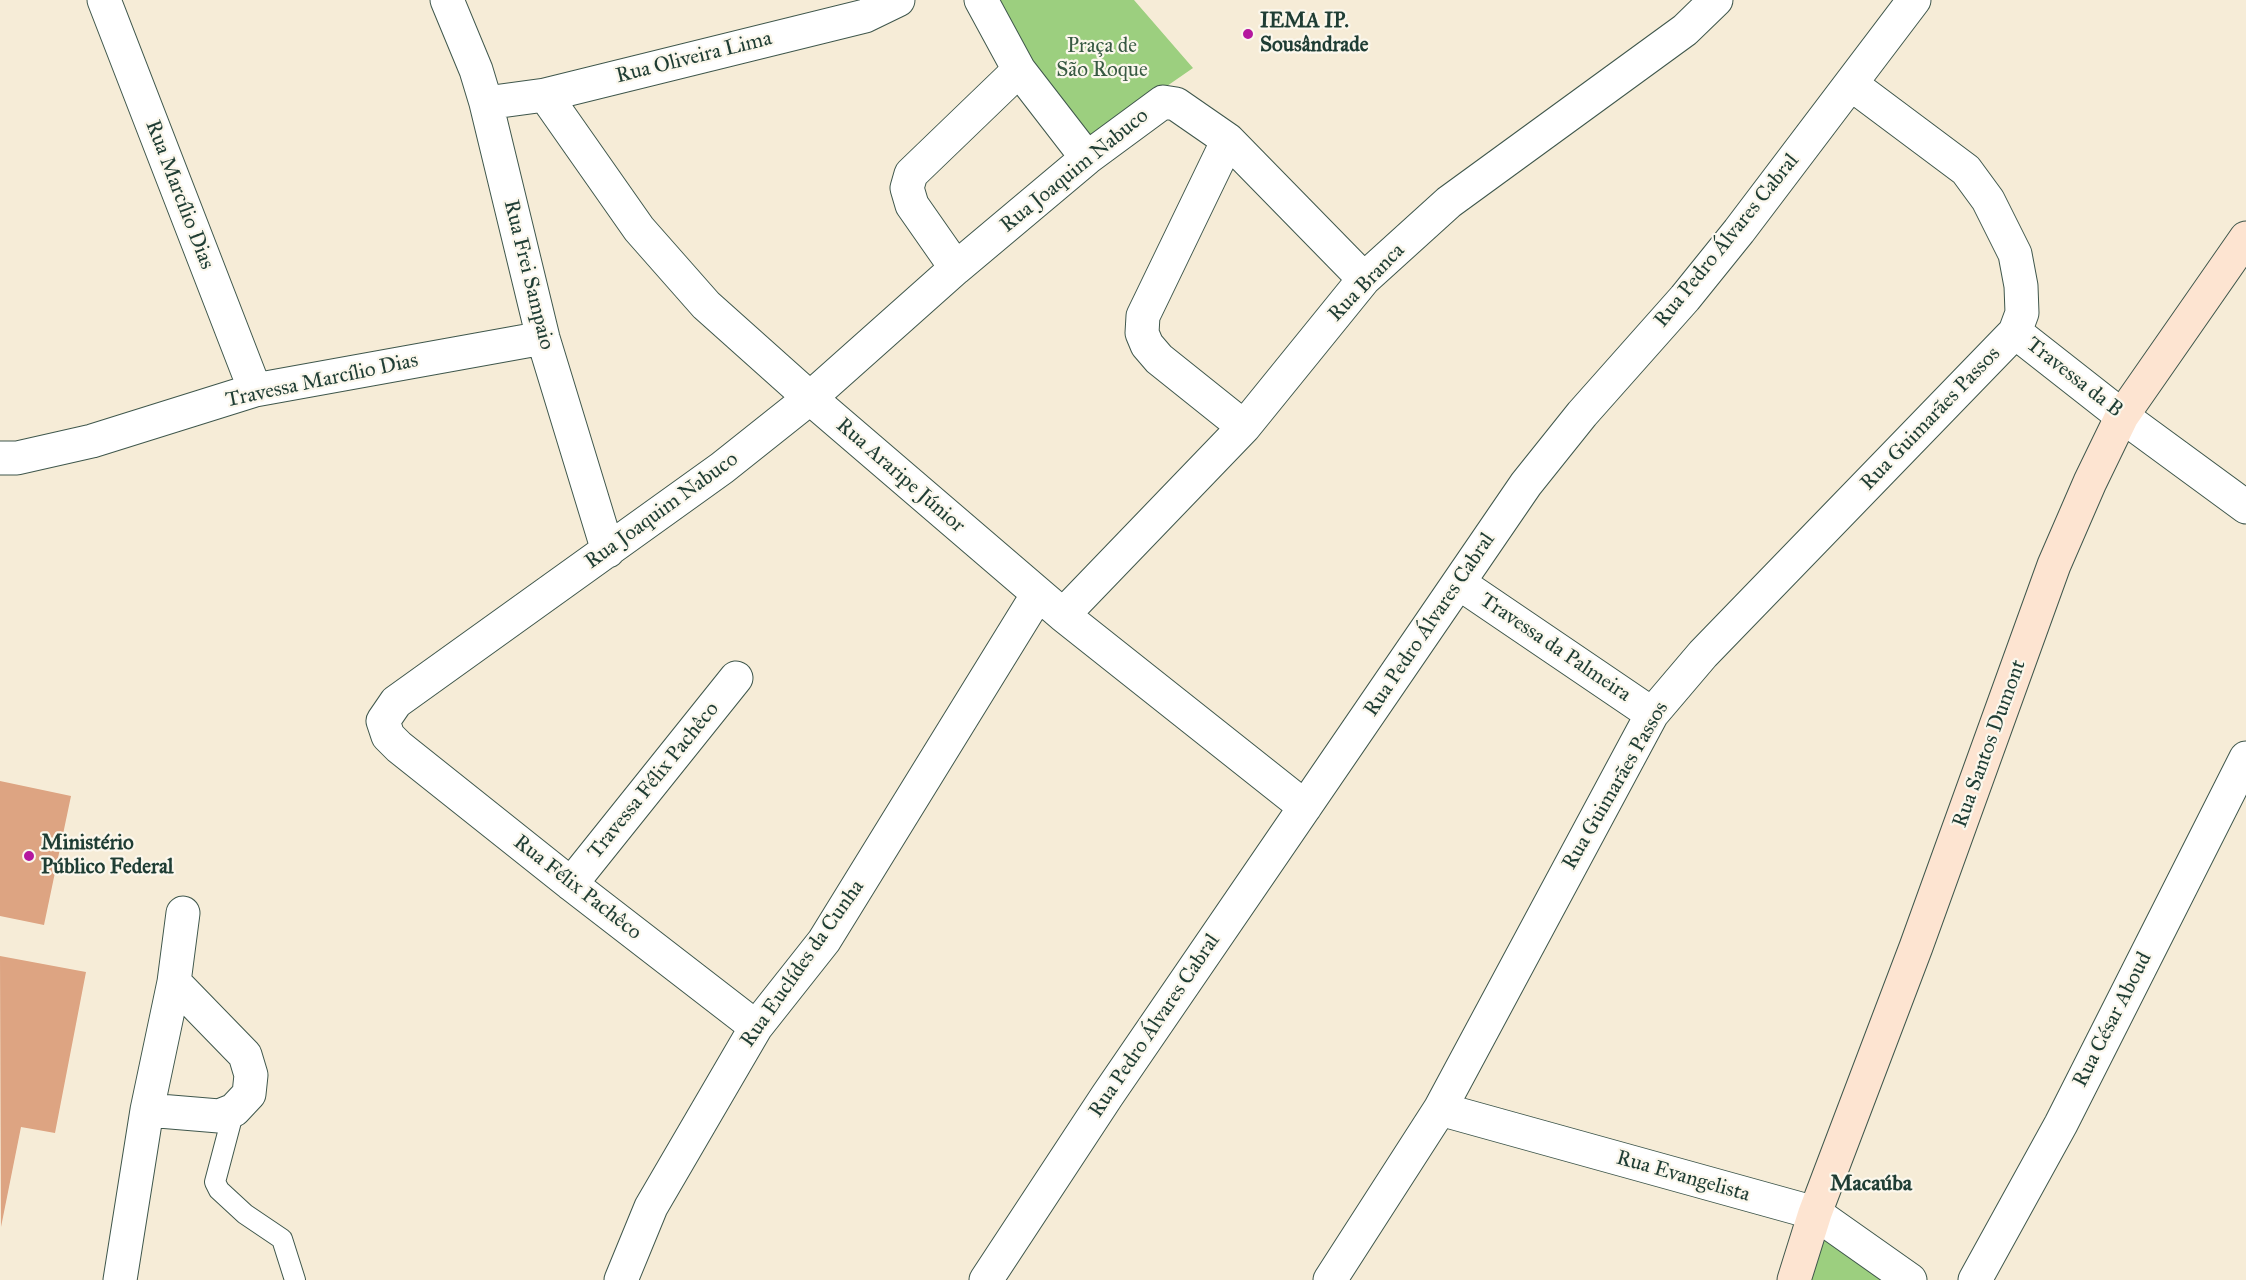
<!DOCTYPE html>
<html>
<head>
<meta charset="utf-8">
<style>
	body { margin:0 }
	canvas { display:block; background:#f6ecd7 }
</style>
</head>
<body>
<canvas width="2246" height="1280"></canvas>
<script>
const g = document.querySelector('canvas').getContext('2d');
g.lineJoin = 'round';
function fillPath(path, color) { g.fillStyle = color; g.fill(path, 'evenodd'); }
const toPath = rows => new Path2D(rows.map(r => 'M' + r).join(''));
function trace(path, color, width, dash) { g.strokeStyle = color; g.lineWidth = width; g.lineCap = dash ? 'butt' : 'round'; g.setLineDash(dash || []); g.stroke(path); }
function label(font, color, halo, rows, align = 'center') {
  g.font = font + ' "IM FELL Great Primer",serif'; g.lineWidth = 4.5; g.setLineDash([]); g.textBaseline = 'middle'; g.strokeStyle = halo; g.fillStyle = color; for (const [text, x, y, turn = 0] of rows) {
    g.save(); g.translate(x, y); g.rotate((+turn || 0) * Math.PI / 180); g.textAlign = isNaN(turn) ? turn : align; if (halo) g.strokeText(text, 0, 0); g.fillText(text, 0, 0); g.restore();
  }
}
fillPath(toPath([
	[995,0,1134,0,1193,68,1089,140,1031,63],
	[1822,1233,1888,1280,1808,1280]
]), '#9ccf7f');
fillPath(toPath([
	[0,781,71,796,44,925,0,916],
	[0,956,86,972,55,1133,21,1127,1,1227]
]), '#dda482');
const lane = toPath([
	[234,1110,215,1182,219,1190,245,1214,282,1239,295,1280]
]);
const street = toPath([
	[104,0,255,390],
	[447,0,476,70,486,103,543,338,608,551],
	[981,0,1019,70,1087,158],
	[1019,70,911,174,907,188,912,205,956,268,1087,158,1163,102,1176,104,1228,140,1364,279],
	[545,95,639,229,706,305,810,398,1063,615,1305,807],
	[486,103,545,95,865,16,898,0],
	[1228,140,1143,316,1142,333,1147,345,1159,359,1244,427],
	[2015,332,2122,416,2246,507],
	[0,458,17,458,92,441,255,390,543,338],
	[1459,583,1652,714],
	[1063,615,1244,427,1364,279,1449,202,1685,30,1716,0],
	[571,884,736,678],
	[756,1027,571,884,399,747,388,736,383,721,396,702,722,468,810,398,956,268],
	[1440,1109,1815,1213,1910,1280],
	[147,1110,219,1116,234,1110,249,1094,251,1075,245,1055,174,982],
	[120,1280,147,1110,174,982,183,913],
	[621,1280,651,1207,756,1027,824,941,1038,594],
	[986,1280,1107,1096,1526,484,1582,414,1685,298,1739,231,1914,0],
	[1330,1280,1440,1109,1652,714,1703,654,2015,332,2022,313,2021,286,2015,254,1988,200,1966,170,1851,84],
	[1975,1280,2061,1124,2246,758]
]);
const secondary = toPath([
	[1794,1280,1815,1213,1916,947,2054,565,2090,482,2122,416,2246,238]
]);
trace(lane, '#3f574c', 22);
trace(street, '#3f574c', 35);
trace(secondary, '#3f574c', 35);
trace(lane, '#fff', 20);
trace(street, '#fff', 33);
trace(secondary, '#fde4d1', 33);
for (const [x, y, r, color] of [
	[1248,34,6,"#b5179e"],
	[29,856,6,"#b5179e"]
]) { const dot = new Path2D(); dot.arc(x, y, r, 0, 2 * Math.PI); g.fillStyle = color; g.fill(dot); trace(dot, '#fbf7ec', 2); }
label('bold 21px', '#1f3d34', '#fbf7ec', [
	["IEMA IP.",1260,22],
	["Sousândrade",1260,46],
	["Ministério",41,844],
	["Público Federal",41,868]
], 'left');
label('21px', '#385a43', '#fbf7ec', [
	["Praça de",1102,47],
	["São Roque",1102,71]
]);
label('21px', '#1f3d34', '#fbf7ec', [
	["Rua Oliveira Lima",694,58,-14],
	["Rua Joaquim Nabuco",1075,171,-39],
	["Rua Marcílio Dias",179,195,69],
	["Rua Pedro Álvares Cabral",1727,241,-51],
	["Rua Frei Sampaio",528,275,76],
	["Rua Branca",1367,283,-46],
	["Travessa da B",2074,378,38],
	["Travessa Marcílio Dias",322,381,-12],
	["Rua Guimarães Passos",1931,419,-46],
	["Rua Araripe Júnior",900,476,41],
	["Rua Joaquim Nabuco",662,511,-36],
	["Rua Pedro Álvares Cabral",1430,625,-56],
	["Travessa da Palmeira",1555,648,34],
	["Rua Santos Dumont",1990,744,-70],
	["Travessa Félix Pachêco",654,781,-51],
	["Rua Guimarães Passos",1616,786,-60],
	["Rua Félix Pachêco",577,888,38],
	["Rua Euclídes da Cunha",803,964,-55],
	["Rua César Aboud",2113,1020,-63],
	["Rua Pedro Álvares Cabral",1155,1026,-56],
	["Rua Evangelista",1683,1177,16]
]);
label('bold 22px', '#1f3d34', '#fbf7ec', [
	["Macaúba",1871,1185]
]);
</script>
</body>
</html>
